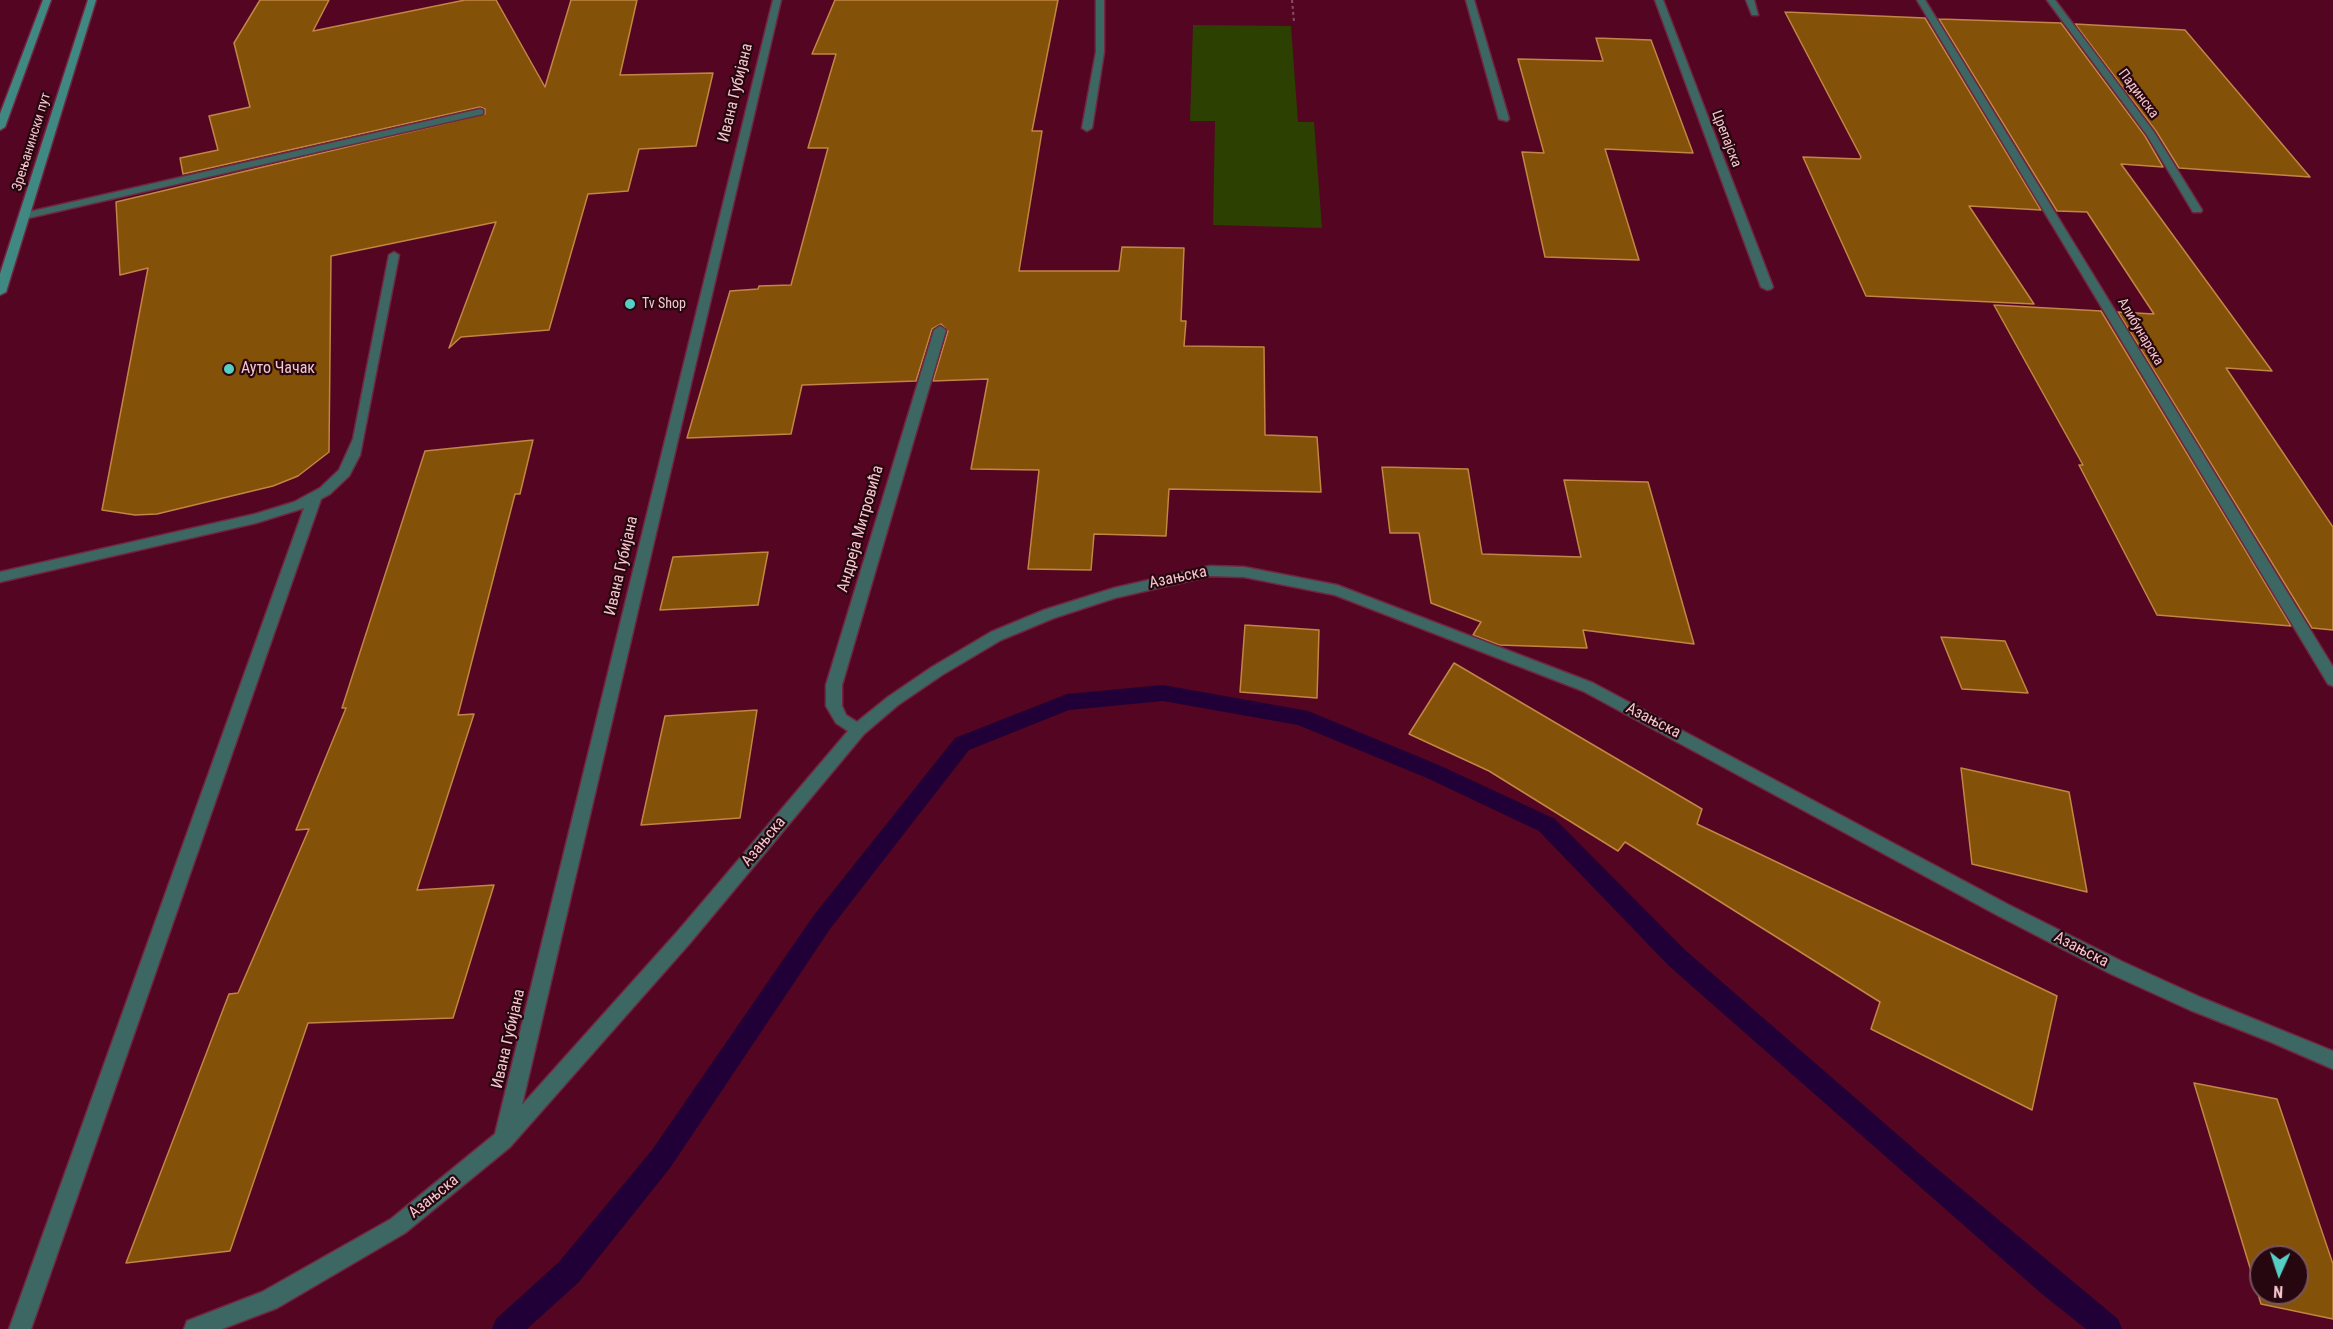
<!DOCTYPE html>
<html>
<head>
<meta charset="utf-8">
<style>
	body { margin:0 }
	#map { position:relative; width:2333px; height:1329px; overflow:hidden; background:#530522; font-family:"Roboto Condensed",sans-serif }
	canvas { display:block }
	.north { position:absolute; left:2249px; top:1245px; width:60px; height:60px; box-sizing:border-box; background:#26070f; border:2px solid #79535b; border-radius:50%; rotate:183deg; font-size:16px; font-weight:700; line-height:24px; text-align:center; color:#f5c6ce }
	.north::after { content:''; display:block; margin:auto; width:21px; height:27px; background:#56cec3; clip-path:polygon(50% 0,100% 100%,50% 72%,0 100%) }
</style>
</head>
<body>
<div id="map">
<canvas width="2333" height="1329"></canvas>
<div class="north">N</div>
</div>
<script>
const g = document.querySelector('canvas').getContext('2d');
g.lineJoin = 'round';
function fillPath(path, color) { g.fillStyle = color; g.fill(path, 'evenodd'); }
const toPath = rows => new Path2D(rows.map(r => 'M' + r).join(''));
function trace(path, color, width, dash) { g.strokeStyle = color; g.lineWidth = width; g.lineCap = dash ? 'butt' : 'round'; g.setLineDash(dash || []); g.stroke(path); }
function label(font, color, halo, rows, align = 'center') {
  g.font = font + ' "Roboto Condensed",sans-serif'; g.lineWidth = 4.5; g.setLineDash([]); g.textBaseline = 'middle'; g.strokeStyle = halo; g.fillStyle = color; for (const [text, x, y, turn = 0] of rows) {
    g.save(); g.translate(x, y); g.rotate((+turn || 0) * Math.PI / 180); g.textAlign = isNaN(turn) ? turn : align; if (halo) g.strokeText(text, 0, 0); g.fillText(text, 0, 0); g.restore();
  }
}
fillPath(toPath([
	[1193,25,1291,26,1298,122,1314,122,1322,228,1213,225,1215,121,1190,121]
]), '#2c4001');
fillPath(toPath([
	[1163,685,1308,711,1441,766,1555,819,1685,950,1929,1162,2118,1319,2122,1329,2086,1329,2042,1294,1669,966,1539,831,1427,778,1298,725,1163,701,1069,710,969,750,830,929,670,1168,579,1282,527,1329,492,1329,496,1319,559,1262,652,1150,814,915,955,738,1067,694,1163,685]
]), '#200036');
const building = toPath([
	[260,0,329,0,313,31,465,0,496,0,545,87,571,0,637,0,620,75,713,73,696,146,639,149,628,191,588,194,549,330,461,337,449,348,496,222,331,256,329,452,298,476,273,486,157,514,135,515,102,510,148,268,120,275,116,202,485,114,485,109,480,107,183,174,180,158,218,150,209,116,250,107,234,43,260,0],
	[835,0,1058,0,1032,131,1042,131,1019,271,1119,271,1122,247,1184,248,1181,321,1186,321,1184,346,1264,347,1265,435,1317,437,1321,492,1169,489,1166,536,1094,534,1091,570,1028,569,1039,470,971,469,988,379,933,381,948,331,941,324,932,329,916,381,802,385,791,434,687,438,730,291,758,289,759,286,791,285,828,148,808,148,836,54,812,54,835,0],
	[1785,12,1925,18,2041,210,1969,206,2034,304,1866,296,1803,157,1860,159,1861,157,1785,12],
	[1939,19,2061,23,2145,136,2163,167,2121,164,2272,371,2226,368,2333,527,2333,630,2312,628,2118,312,2154,314,2087,212,2057,211,1939,19],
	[2075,24,2185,30,2310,177,2179,168,2156,131,2075,24],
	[1596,38,1651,40,1693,153,1605,149,1639,260,1545,257,1522,152,1544,153,1518,59,1603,61,1596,38],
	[1994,305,2101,311,2291,626,2157,615,2079,465,2083,465,1994,305],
	[533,440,520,494,515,494,458,715,474,714,417,890,494,885,453,1018,308,1023,230,1251,126,1263,229,994,238,993,309,829,296,830,346,708,342,708,425,451,533,440],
	[1382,467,1468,469,1482,554,1581,557,1564,480,1648,482,1694,644,1583,630,1587,648,1499,645,1473,635,1481,622,1431,603,1419,533,1390,533,1382,467],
	[768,552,758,605,660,610,673,557,768,552],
	[1245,625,1319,630,1317,698,1240,692,1245,625],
	[1941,637,2005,641,2028,693,1962,689,1941,637],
	[1454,663,1702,809,1697,824,2057,996,2032,1110,1871,1029,1880,1002,1625,842,1618,851,1489,771,1409,734,1454,663],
	[757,710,740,818,641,825,665,716,757,710],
	[1961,768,2069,792,2087,892,1972,864,1961,768],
	[2194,1083,2277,1099,2333,1264,2333,1319,2261,1304,2194,1083],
	[2261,1257,2297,1257,2297,1293,2261,1293,2261,1257]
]);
fillPath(building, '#845108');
trace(building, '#c18645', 1.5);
const lane = toPath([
	[480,109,483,110,483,114,24,219,19,216,24,213,480,109],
	[394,252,399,255,360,455,349,476,330,494,321,499,31,1329,9,1329,304,508,256,523,0,582,0,572,255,514,294,502,320,488,339,470,353,439,389,255,394,252]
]);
const street = toPath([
	[773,0,781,0,522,1105,678,931,848,731,836,723,826,706,826,685,934,330,940,326,946,330,842,685,842,706,846,715,857,722,888,697,932,667,991,632,1044,610,1114,588,1210,566,1244,567,1337,585,1593,683,2009,905,2123,962,2202,998,2333,1051,2333,1069,2271,1042,2190,1010,2111,974,1997,915,1583,691,1335,595,1244,577,1210,576,1115,598,1054,618,1001,640,942,675,898,705,864,734,690,943,510,1147,405,1233,277,1308,222,1329,184,1329,187,1321,262,1292,391,1219,495,1134,773,0],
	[1096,0,1104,0,1104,52,1092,128,1087,131,1082,128,1096,52,1096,0],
	[1466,0,1474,0,1509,119,1507,121,1499,119,1466,0],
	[1655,0,1663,0,1773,287,1771,289,1767,290,1761,287,1655,0],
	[1746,0,1754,0,1758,15,1752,15,1746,0],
	[1917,0,1925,0,2333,667,2333,686,2328,684,1917,0],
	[2047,0,2055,0,2154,132,2202,210,2201,212,2193,212,2147,135,2047,0]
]);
const secondary = toPath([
	[43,0,51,0,5,127,0,130,0,114,43,0],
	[88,0,96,0,6,292,0,295,0,274,88,0]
]);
trace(lane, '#702841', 3);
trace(street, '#702841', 3);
trace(secondary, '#702841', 3);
trace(toPath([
	[1292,0,1294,22]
]), '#8e4b61', 2, [3, 3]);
fillPath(lane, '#3c6763');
fillPath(street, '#3c6763');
fillPath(secondary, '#408982');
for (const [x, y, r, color] of [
	[630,304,6,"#56cec3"],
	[229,369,6,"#56cec3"]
]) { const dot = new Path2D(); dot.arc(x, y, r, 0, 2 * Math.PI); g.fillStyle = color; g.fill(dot); trace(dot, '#26070f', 2); }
label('14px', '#f5c6ce', '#26070f', [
	["Падинска",2138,94,53],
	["Црепајска",1726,139,69],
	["Зрењанински пут",32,142,-73],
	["Алибунарска",2140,332,59]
]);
label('14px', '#f5c6ce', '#26070f', [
	["Tv Shop",642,304]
], 'left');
label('16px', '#f5c6ce', '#26070f', [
	["Ивана Губијана",736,93,-76],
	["Андреја Митровића",861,529,-74],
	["Ивана Губијана",622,566,-77],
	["Азањска",1178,578,-12],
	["Азањска",1653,721,27],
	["Азањска",764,842,-50],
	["Азањска",2081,950,27],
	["Ивана Губијана",509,1039,-77],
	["Азањска",434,1197,-39]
]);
label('16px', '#f5c6ce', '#26070f', [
	["Ауто Чачак",241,369]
], 'left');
</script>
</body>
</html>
